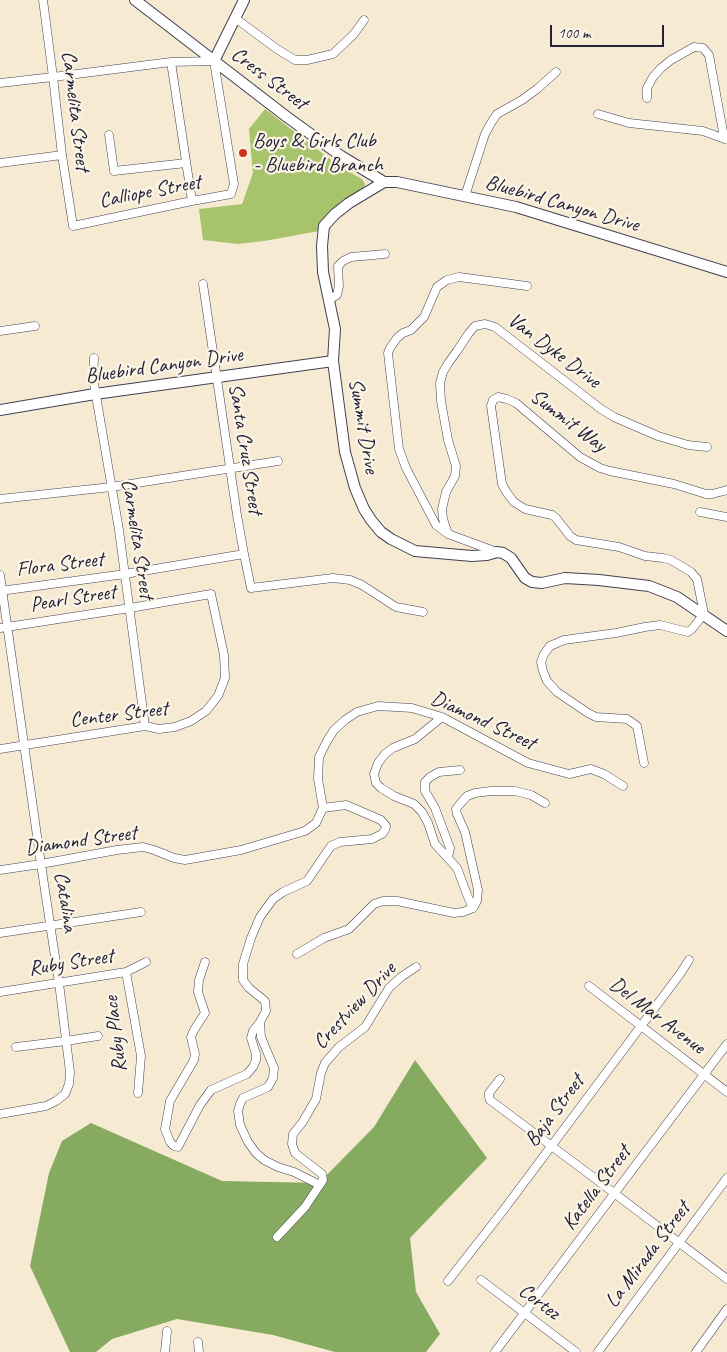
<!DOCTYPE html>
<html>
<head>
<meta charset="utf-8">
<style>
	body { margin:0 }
	#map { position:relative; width:727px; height:1352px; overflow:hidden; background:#f7ead3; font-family:Caveat,sans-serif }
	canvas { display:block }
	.scale { position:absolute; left:550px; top:25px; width:114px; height:22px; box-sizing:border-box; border:2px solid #22223b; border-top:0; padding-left:6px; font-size:15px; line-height:18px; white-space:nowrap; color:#22223b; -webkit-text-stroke:4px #fcf5e5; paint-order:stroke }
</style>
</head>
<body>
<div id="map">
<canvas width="727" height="1352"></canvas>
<div class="scale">100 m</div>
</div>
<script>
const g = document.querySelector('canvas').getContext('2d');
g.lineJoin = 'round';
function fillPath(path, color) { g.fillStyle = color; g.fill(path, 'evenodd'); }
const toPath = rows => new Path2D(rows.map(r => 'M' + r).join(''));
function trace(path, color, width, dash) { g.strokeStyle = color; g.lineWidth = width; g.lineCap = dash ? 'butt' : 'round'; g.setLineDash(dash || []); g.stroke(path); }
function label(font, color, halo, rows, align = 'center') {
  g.font = font + ' Caveat,sans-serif'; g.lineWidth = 4.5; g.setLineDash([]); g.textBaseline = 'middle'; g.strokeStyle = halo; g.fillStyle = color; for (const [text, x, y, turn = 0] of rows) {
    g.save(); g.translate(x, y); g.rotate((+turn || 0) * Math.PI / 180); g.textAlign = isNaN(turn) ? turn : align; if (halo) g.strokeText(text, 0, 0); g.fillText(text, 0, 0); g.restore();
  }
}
fillPath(toPath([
	[265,109,339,166,362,179,365,184,364,187,362,191,319,231,264,241,238,244,203,240,199,209,242,204,253,173,249,129]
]), '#a7c46c');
fillPath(toPath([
	[415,1060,487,1158,410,1238,416,1292,440,1334,426,1352,335,1352,273,1335,177,1319,112,1339,96,1352,70,1352,30,1266,49,1173,62,1141,91,1123,222,1181,319,1183,374,1127]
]), '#85aa60');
const minor = toPath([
	[235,18,277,49,295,60,307,60,333,54,354,34,364,20],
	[171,62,192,201],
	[0,83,53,77,171,62,214,61,234,184,231,194,192,201,73,226,62,155,53,77,43,0],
	[647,98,647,88,653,77,661,68,671,60,694,47,703,48,709,55,724,137],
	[598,114,629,123,703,131,725,139],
	[109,135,114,171,186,163],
	[0,163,62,155],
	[465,196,485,134,491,123,497,114,522,100,537,89,556,72],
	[203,284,237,515,244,554,251,588,333,578,350,580,362,585,396,607,423,612],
	[328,300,337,295,339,286,338,266,343,261,351,257,385,254],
	[0,331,35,326],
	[94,358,93,378,119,530,145,726],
	[0,499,111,487,278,461],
	[700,512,727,517],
	[448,534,443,519,442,509,446,492,455,476,456,466,448,440,441,401,440,383,443,372,449,362,457,351,469,333,475,326,485,324,495,327,601,409,614,417,658,436,688,445,707,447],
	[497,552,448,534,436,525,406,468,399,449,388,353,390,348,397,338,403,333,411,330,424,317,437,287,447,280,459,277,527,286],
	[0,575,41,864,59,983,70,1072,69,1084,65,1094,56,1101,46,1106,0,1114],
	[0,591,125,574,244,554],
	[0,628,130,608,211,594,224,655,225,678,218,696,206,711,191,721,175,727,159,729,145,726,0,749],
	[442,717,415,739,393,748,385,754,378,763,374,774,376,783,381,788,394,796,414,804,422,812,428,823,435,844,457,868,468,897,473,908],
	[644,763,637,726,627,719,596,717,588,713,557,692,547,681,543,671,541,662,544,654,550,646,564,640,616,633,645,627,660,625,688,632,692,629,704,614,697,579,691,572,671,560,663,558,645,556,619,547,576,540,570,536,556,518,552,515,525,509,514,502,507,493,502,484,491,406,493,400,498,397,507,399,516,403,580,457,600,468,610,471,674,484,706,494,712,494,727,490],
	[448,858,450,848,435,808,425,791,425,782,430,777,439,772,460,770],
	[0,870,41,864,117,850,143,847,154,850,174,858,185,860,241,850,305,831,316,823,323,808,318,779,319,757,327,741,334,730,345,720,357,712,378,706,412,708,442,717,528,763,569,774,591,769,604,774,623,786],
	[473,908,477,901,478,890,465,832,457,814,456,809,460,804,467,796,475,793,491,791,515,791,531,795,545,803],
	[0,933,141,912],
	[297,954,324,938,349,929,374,904,383,901,397,901,454,913,463,912,473,908],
	[205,962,199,980,198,992,205,1013,194,1030,191,1037,195,1054,194,1060,170,1101,165,1129,170,1142,174,1146,178,1147,200,1105,211,1090,247,1074,253,1067,256,1060,256,1054,251,1038,253,1031,260,1022],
	[126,972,141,1056,138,1093],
	[589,986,727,1092],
	[0,992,126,972,146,962],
	[16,1047,66,1041,98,1036],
	[500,1079,489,1093,489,1097,490,1100,593,1177,727,1279],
	[320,1185,294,1172,278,1167,264,1160,256,1153,248,1142,240,1125,238,1111,240,1104,243,1098,268,1087,273,1078,274,1068,261,1037,260,1022,266,1011,265,1001,249,988,243,980,243,964,251,938,260,917,273,899,283,892,307,881,331,846,340,842,372,839,382,834,385,830,386,826,381,820,346,805,323,808],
	[277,1237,305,1207,323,1180,322,1174,295,1153,292,1144,293,1134,302,1123,316,1099,321,1073,325,1063,339,1047,365,1027,389,988,401,977,416,967],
	[481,1280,576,1352],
	[448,1281,502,1212,680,974,689,960],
	[198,1342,199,1352],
	[165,1352,167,1331],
	[495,1352,727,1044],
	[598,1352,727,1178],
	[696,1352,727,1309]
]);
const tertiary = toPath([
	[135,0,287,117,341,156,384,182],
	[214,61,244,0],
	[727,272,516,207,397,182,384,182,349,203,335,214,324,226,322,246,323,272,335,329,333,361,345,452,355,488,364,509,371,520,381,532,391,539,415,551,472,556,487,555,497,552,503,553,511,558,525,578,532,582,542,583,565,578,599,580,649,586,677,597,727,631],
	[0,410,95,394,333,361]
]);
trace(minor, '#424052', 9);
trace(tertiary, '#424052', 12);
trace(minor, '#fff', 8);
trace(tertiary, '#fff', 10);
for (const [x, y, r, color] of [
	[243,153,5,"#c8321e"]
]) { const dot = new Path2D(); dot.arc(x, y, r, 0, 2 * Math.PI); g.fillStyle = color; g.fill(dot); trace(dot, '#fcf5e5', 2); }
label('21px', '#22223b', '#fcf5e5', [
	["Cress Street",269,79,37],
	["Carmelita Street",75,111,83],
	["Calliope Street",150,192,-11],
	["Bluebird Canyon Drive",562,204,16],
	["Van Dyke Drive",554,351,37],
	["Bluebird Canyon Drive",164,366,-8],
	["Summit Way",568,421,37],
	["Summit Drive",363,426,80],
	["Santa Cruz Street",245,449,81],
	["Carmelita Street",137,539,81],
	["Flora Street",60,565,-7],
	["Pearl Street",73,599,-9],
	["Center Street",119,715,-7],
	["Diamond Street",483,721,25],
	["Diamond Street",81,841,-8],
	["Catalina",65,902,81],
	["Ruby Street",71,963,-9],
	["Crestview Drive",355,1006,-47],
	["Del Mar Avenue",657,1016,37],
	["Ruby Place",116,1034,-97],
	["Baja Street",555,1111,-53],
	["Katella Street",597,1188,-53],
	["La Mirada Street",648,1255,-53],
	["Cortez",539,1302,37]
]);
label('21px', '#22223b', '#fcf5e5', [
	["Boys & Girls Club",253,141],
	["- Bluebird Branch",253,165]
], 'left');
</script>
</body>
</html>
